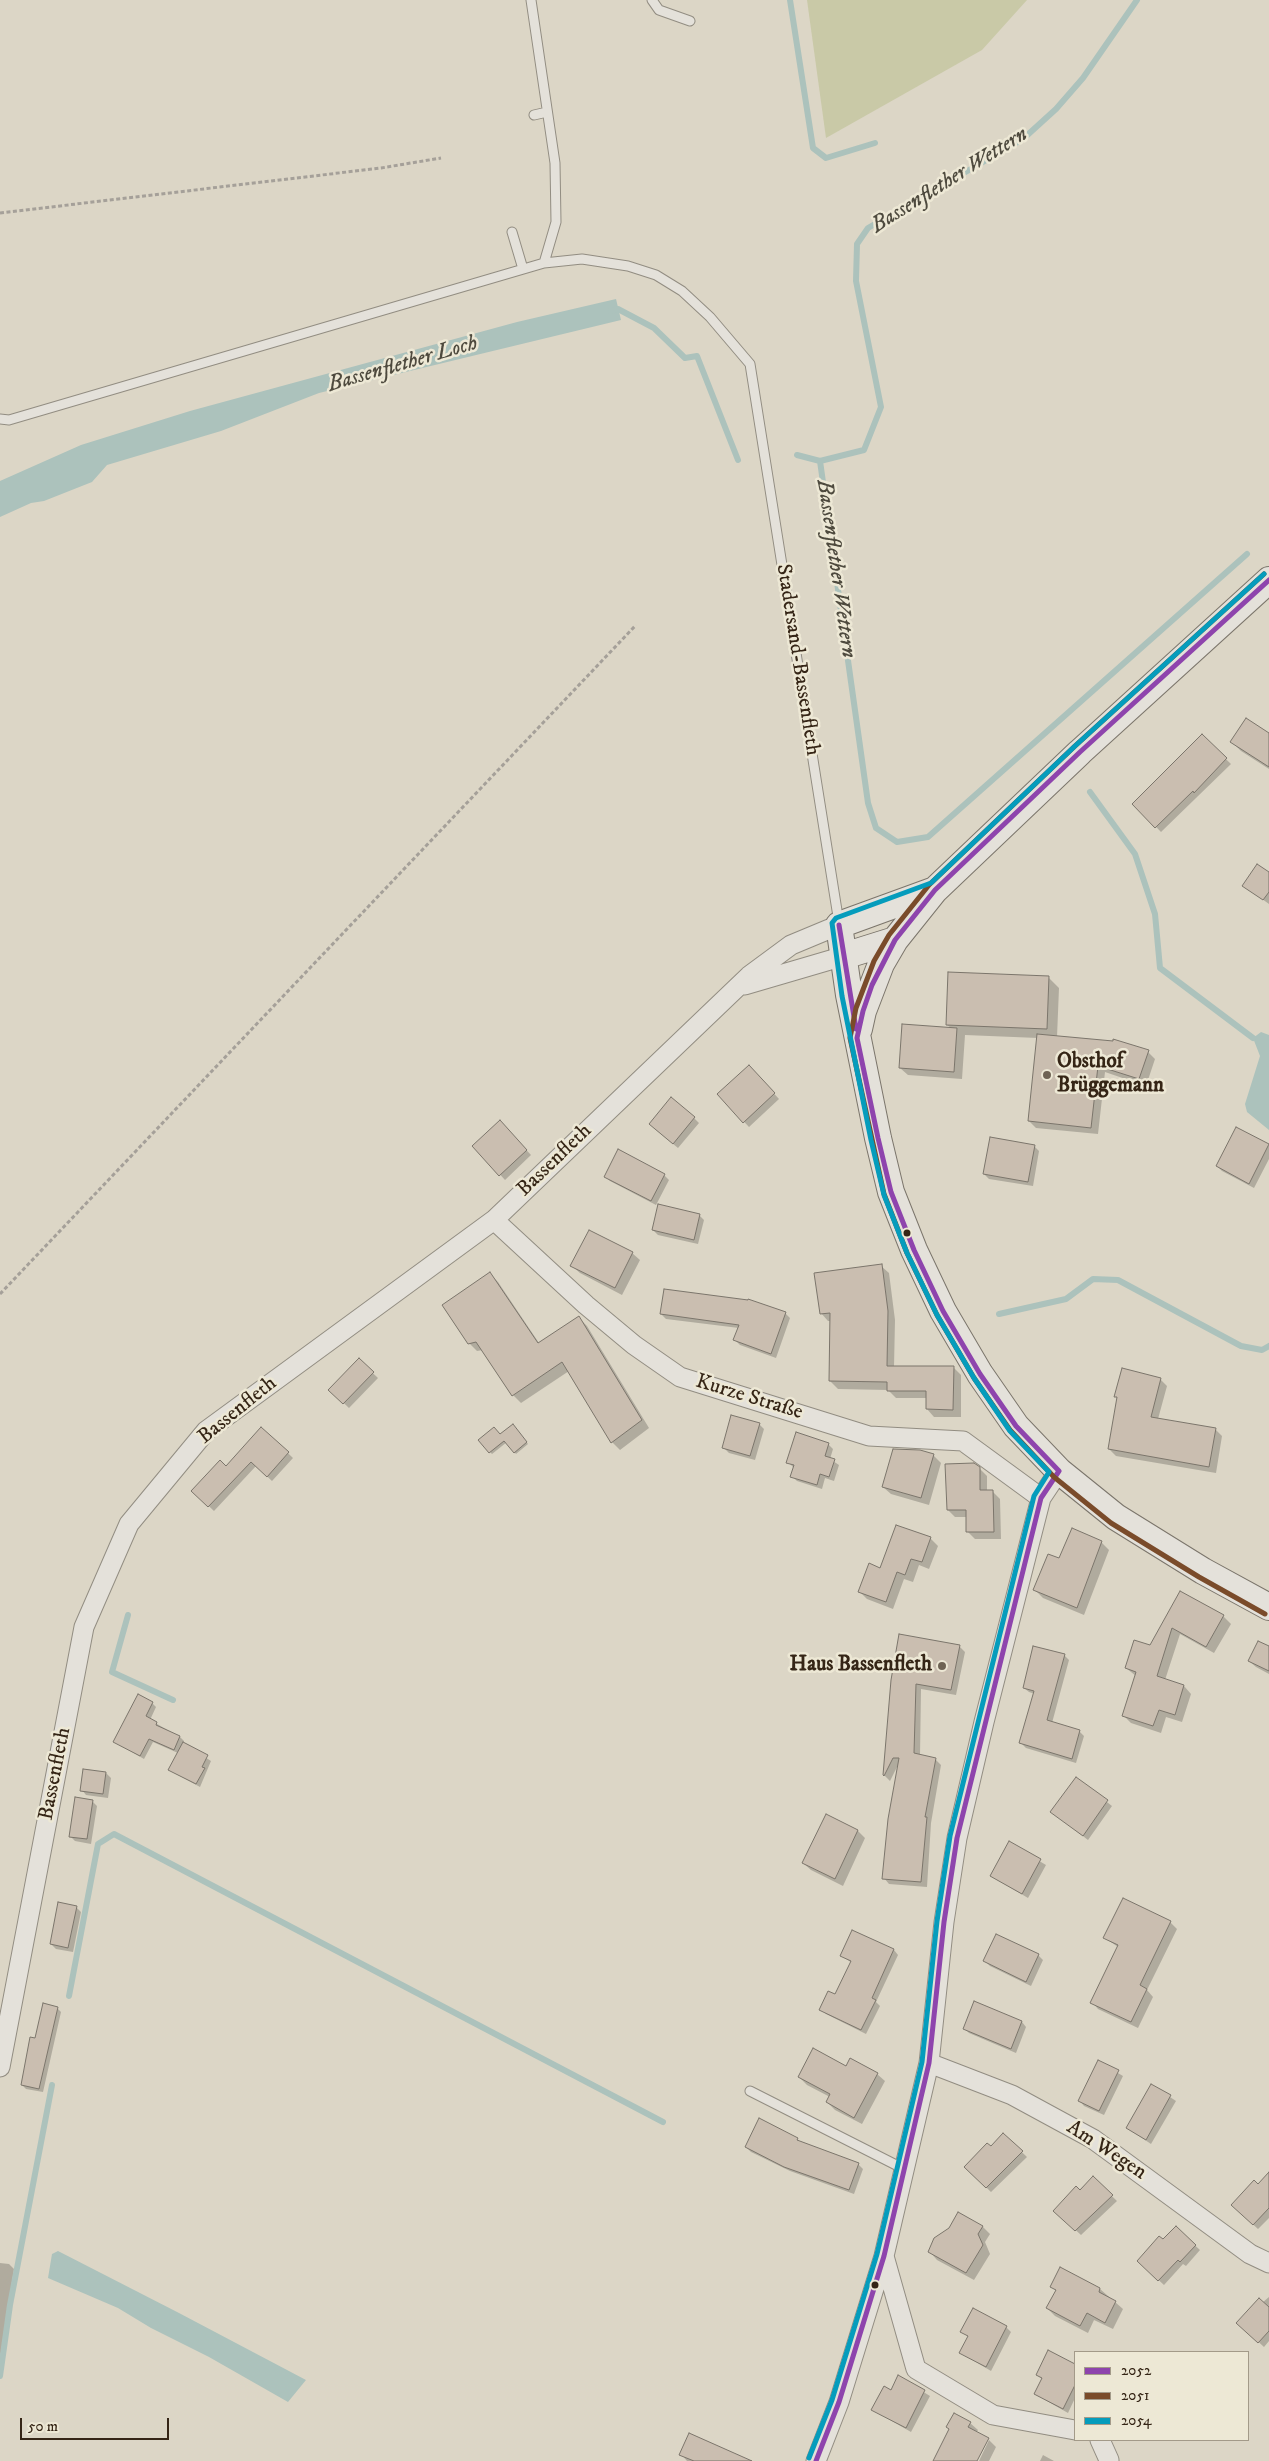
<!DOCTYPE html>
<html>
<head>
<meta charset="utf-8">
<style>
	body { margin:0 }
	#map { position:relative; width:1269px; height:2461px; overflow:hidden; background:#dcd6c6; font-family:"IM FELL DW Pica",serif }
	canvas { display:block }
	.legend { position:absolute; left:1074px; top:2351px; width:175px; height:90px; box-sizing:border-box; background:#ede8d5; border:1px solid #a39a89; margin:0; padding:6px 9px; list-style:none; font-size:15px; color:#352516 }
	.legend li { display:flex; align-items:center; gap:10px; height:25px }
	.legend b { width:25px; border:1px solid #a39a89 }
	.scale { position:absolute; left:20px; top:2418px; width:149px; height:22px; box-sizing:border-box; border:2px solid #352516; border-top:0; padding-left:6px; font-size:15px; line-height:18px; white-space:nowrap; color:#352516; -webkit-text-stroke:4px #ede8d5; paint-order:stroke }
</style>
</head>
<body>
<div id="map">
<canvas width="1269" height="2461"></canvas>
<ul class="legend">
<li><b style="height:6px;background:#8e44ad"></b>2052</li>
<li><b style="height:6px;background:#7a4b2a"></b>2051</li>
<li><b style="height:6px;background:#059cbc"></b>2054</li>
</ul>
<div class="scale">50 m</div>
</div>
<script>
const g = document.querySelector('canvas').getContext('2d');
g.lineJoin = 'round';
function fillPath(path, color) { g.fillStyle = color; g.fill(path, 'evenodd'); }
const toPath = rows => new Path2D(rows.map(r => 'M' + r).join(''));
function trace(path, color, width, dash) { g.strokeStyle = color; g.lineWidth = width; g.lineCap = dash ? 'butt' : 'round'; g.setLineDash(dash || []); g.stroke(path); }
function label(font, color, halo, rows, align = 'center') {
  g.font = font + ' "IM FELL DW Pica",serif'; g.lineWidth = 5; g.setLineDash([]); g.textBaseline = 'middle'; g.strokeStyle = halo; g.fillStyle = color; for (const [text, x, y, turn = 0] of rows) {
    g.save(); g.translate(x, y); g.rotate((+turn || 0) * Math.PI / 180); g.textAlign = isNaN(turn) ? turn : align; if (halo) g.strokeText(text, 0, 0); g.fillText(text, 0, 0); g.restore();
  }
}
fillPath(toPath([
	[807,0,1027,0,982,50,826,138]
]), '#c9c9a7');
fillPath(toPath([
	[616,299,621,320,319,393,221,431,107,465,92,482,44,501,31,503,0,517,0,481,81,445,190,411,517,322],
	[1261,1032,1269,1035,1269,1130,1247,1112,1245,1104,1260,1056,1253,1038],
	[58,2251,179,2313,306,2380,288,2402,209,2357,151,2328,118,2308,48,2278,52,2254]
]), '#acc2bc');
fillPath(toPath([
	[1269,734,1269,769,1241,751,1232,742],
	[1202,736,1231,764,1161,832,1134,804],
	[1269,873,1269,904,1244,886],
	[1049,978,1059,988,1057,1037,1148,1052,1155,1059,1146,1086,1105,1072,1098,1134,1036,1128,1029,1121,1038,1038,965,1035,962,1079,908,1075,900,1068,951,1028,947,1025],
	[749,1066,779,1099,749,1127,718,1094],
	[694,1118,699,1123,678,1148,655,1129],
	[500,1122,531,1155,505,1180,474,1146],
	[1237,1129,1269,1146,1269,1159,1254,1188,1222,1171,1217,1166],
	[1034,1146,1039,1151,1033,1186,989,1179,984,1174],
	[664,1175,669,1180,656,1205,610,1181,605,1176],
	[699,1215,704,1220,698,1244,658,1235,653,1230],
	[632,1253,640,1260,622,1295,580,1273,572,1266],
	[881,1266,889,1273,895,1320,894,1367,953,1367,961,1375,961,1417,934,1417,927,1409,927,1398,896,1398,888,1390,838,1389,830,1381,831,1321,828,1321,821,1313],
	[490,1274,498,1282,539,1343,579,1318,587,1326,649,1428,620,1450,612,1442,569,1371,521,1403,513,1395,483,1350,477,1351,469,1343],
	[785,1313,790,1318,776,1358,740,1345,735,1340,739,1328,666,1319,661,1314],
	[359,1360,378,1378,349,1408,330,1390],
	[1160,1379,1167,1386,1158,1419,1215,1429,1222,1436,1216,1473,1116,1456,1109,1449,1118,1398,1116,1396],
	[759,1424,764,1429,755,1460,729,1453,724,1448],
	[262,1428,293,1458,272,1481,256,1466,214,1511,193,1491,226,1468],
	[515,1428,528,1444,516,1454,507,1442,492,1454,490,1452,500,1436],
	[828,1444,833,1449,830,1459,839,1465,834,1481,825,1478,822,1489,797,1481,792,1476,794,1468,788,1462],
	[933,1455,941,1463,929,1505,891,1494,883,1487],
	[979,1468,987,1476,987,1491,992,1491,1000,1499,1001,1539,975,1539,968,1532,967,1517,955,1517,948,1510],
	[930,1538,938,1546,929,1569,919,1565,913,1582,904,1579,893,1609,867,1599,860,1592,881,1569],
	[1101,1542,1109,1550,1084,1615,1043,1598,1035,1590,1059,1560],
	[1181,1593,1223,1616,1231,1624,1214,1653,1180,1634,1165,1680,1184,1686,1191,1694,1182,1722,1166,1717,1161,1733,1131,1723,1124,1716,1136,1676,1126,1668,1151,1647],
	[959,1646,965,1652,956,1695,921,1689,920,1756,935,1759,941,1765,931,1823,927,1887,889,1884,884,1878,899,1763,890,1781,884,1775,892,1680],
	[1269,1648,1269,1674,1256,1667,1249,1661],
	[1064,1655,1069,1660,1052,1723,1079,1731,1084,1736,1076,1763,1026,1748,1021,1743,1035,1694,1029,1692,1024,1688],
	[152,1703,156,1707,150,1720,180,1737,184,1741,183,1743,211,1761,200,1787,169,1770,178,1753,153,1742,144,1759,115,1742],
	[106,1773,111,1778,108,1798,86,1795,82,1790],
	[1076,1778,1112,1806,1088,1840,1052,1812],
	[92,1801,97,1806,91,1844,75,1841,70,1836],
	[826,1815,858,1831,865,1838,843,1886,811,1870,803,1863],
	[1009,1843,1046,1865,1028,1898,991,1876],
	[76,1907,81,1912,73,1952,56,1949,51,1944],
	[1170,1922,1177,1929,1147,1990,1153,1997,1138,2028,1098,2009,1092,2002,1118,1947,1105,1938],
	[997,1936,1038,1955,1043,1960,1031,1986,990,1966,985,1961],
	[894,1950,898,1955,876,2002,880,2006,866,2034,826,2014,821,2009,836,1996,852,1963,842,1956],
	[974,2003,1022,2022,1026,2027,1016,2053,969,2033,964,2028],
	[57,2008,61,2012,43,2092,26,2089,22,2085,36,2039],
	[1099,2062,1123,2076,1104,2115,1084,2106,1080,2101],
	[846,2067,877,2074,885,2081,862,2124,835,2110,827,2102,830,2097,807,2085,799,2077],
	[1152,2085,1176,2101,1151,2144,1127,2128],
	[1003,2134,1027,2157,991,2192,965,2167,991,2148],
	[797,2139,802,2144,858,2164,863,2169,854,2194,790,2171,751,2152,746,2147],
	[1269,2174,1269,2218,1258,2229,1232,2205,1258,2186],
	[1093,2178,1117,2201,1081,2235,1055,2211],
	[958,2214,983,2227,990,2234,985,2242,990,2254,974,2280,937,2260,930,2252,950,2229],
	[1176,2228,1200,2250,1186,2266,1183,2264,1164,2285,1138,2261,1164,2241],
	[0,2263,9,2264,14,2269,0,2358],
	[1051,2286,1100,2289,1123,2309,1113,2329,1094,2320,1088,2333,1055,2316,1047,2308,1056,2291],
	[1269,2297,1269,2341,1264,2347,1238,2323],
	[1006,2327,1011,2332,991,2371,961,2353,969,2337,962,2332],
	[1049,2352,1075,2366,1075,2398,1068,2413,1035,2394,1043,2380,1037,2375],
	[899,2377,930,2396,911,2432,873,2410,891,2392],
	[970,2423,978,2430,976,2433,989,2440,986,2440,976,2461,940,2461],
	[989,2440,996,2447,989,2461,979,2461],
	[681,2454,749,2461,687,2461],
	[1043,2455,1054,2461,1040,2461]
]), '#0003');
trace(toPath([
	[790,0,813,148,826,158,875,143],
	[1137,0,1083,78,1056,109,1023,139,868,228,857,244,856,281,881,407,864,450,820,461,868,803,876,828,897,842,928,837,1247,554],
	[611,311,618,309,654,328,685,358,697,356,738,460],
	[797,455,820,461],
	[1090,792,1135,854,1155,914,1160,968,1253,1038],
	[999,1314,1066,1299,1093,1279,1118,1280,1241,1346,1262,1350,1269,1346],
	[128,1615,112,1672,173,1700],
	[69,1996,98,1844,114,1834,663,2122],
	[0,2376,10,2305,52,2085]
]), '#acc2bc', 6);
const building = toPath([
	[1246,718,1269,733,1269,767,1230,742,1246,718],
	[1202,734,1227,758,1194,793,1193,791,1155,828,1132,804,1202,734],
	[1257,864,1269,872,1269,892,1263,900,1242,886,1257,864],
	[948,972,1049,976,1047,1029,946,1025,948,972],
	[902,1024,957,1028,954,1072,899,1068,902,1024],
	[1037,1034,1113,1041,1113,1039,1149,1050,1139,1079,1098,1066,1091,1128,1028,1121,1037,1034],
	[749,1065,775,1093,743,1123,717,1094,749,1065],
	[671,1097,695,1117,673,1144,649,1124,671,1097],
	[500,1120,527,1150,499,1176,472,1146,500,1120],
	[1236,1127,1269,1144,1249,1184,1216,1166,1236,1127],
	[990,1137,1035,1145,1028,1182,983,1174,990,1137],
	[618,1149,665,1174,651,1201,604,1177,618,1149],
	[658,1204,700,1214,694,1240,652,1230,658,1204],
	[589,1230,633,1252,615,1288,570,1266,589,1230],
	[882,1264,888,1311,887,1366,954,1366,953,1410,926,1409,926,1391,887,1391,887,1382,829,1381,830,1313,820,1314,814,1273,882,1264],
	[490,1272,538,1343,579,1316,642,1420,611,1443,562,1362,512,1396,476,1342,468,1344,442,1305,490,1272],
	[664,1289,748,1300,748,1299,786,1312,771,1354,733,1340,739,1325,660,1314,664,1289],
	[359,1358,374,1372,343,1404,328,1390,359,1358],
	[1122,1368,1161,1378,1151,1417,1216,1428,1209,1467,1108,1449,1117,1397,1114,1397,1122,1368],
	[731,1415,760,1423,750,1456,722,1448,731,1415],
	[513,1424,527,1442,514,1453,504,1441,489,1453,478,1440,494,1427,500,1434,513,1424],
	[261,1427,289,1452,267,1477,251,1462,208,1507,191,1491,220,1460,226,1466,261,1427],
	[796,1432,829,1443,825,1456,835,1459,829,1477,820,1474,817,1485,790,1477,794,1465,786,1463,796,1432],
	[893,1449,920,1450,934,1454,921,1498,882,1487,893,1449],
	[974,1463,980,1467,980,1490,993,1490,994,1532,966,1532,966,1510,947,1510,945,1464,974,1463],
	[896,1525,931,1537,922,1562,911,1559,905,1575,897,1572,886,1602,858,1592,869,1563,880,1568,896,1525],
	[1072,1528,1102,1541,1077,1608,1033,1590,1048,1554,1059,1558,1072,1528],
	[1180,1591,1224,1615,1206,1647,1172,1628,1157,1676,1184,1685,1175,1715,1159,1710,1153,1726,1122,1716,1136,1672,1125,1668,1134,1640,1150,1645,1180,1591],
	[899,1634,960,1645,951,1690,916,1684,914,1753,936,1758,925,1817,927,1817,921,1882,882,1879,888,1819,899,1758,893,1758,884,1776,883,1775,891,1680,899,1634],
	[1258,1641,1269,1646,1269,1671,1248,1661,1258,1641],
	[1033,1646,1065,1654,1047,1720,1080,1730,1072,1759,1019,1743,1034,1691,1023,1688,1033,1646],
	[138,1694,153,1702,146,1716,157,1722,156,1725,180,1736,174,1750,149,1739,140,1756,113,1742,138,1694],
	[183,1742,208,1755,202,1767,205,1768,196,1784,168,1770,183,1742],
	[83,1769,106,1772,103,1794,80,1791,83,1769],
	[1076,1777,1108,1800,1083,1836,1050,1812,1076,1777],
	[75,1797,93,1800,87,1839,69,1837,75,1797],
	[826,1814,858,1830,835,1879,802,1863,826,1814],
	[1009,1841,1041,1859,1022,1894,990,1876,1009,1841],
	[1123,1898,1171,1921,1140,1985,1147,1989,1131,2022,1090,2003,1118,1945,1103,1938,1123,1898],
	[58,1902,77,1906,68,1948,50,1944,58,1902],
	[852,1930,894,1949,872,1998,876,2000,861,2030,819,2010,828,1991,835,1994,851,1961,840,1956,852,1930],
	[996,1934,1039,1954,1026,1982,983,1961,996,1934],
	[974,2001,1022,2021,1011,2049,963,2029,974,2001],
	[43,2003,58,2007,39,2089,21,2085,30,2037,35,2038,43,2003],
	[813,2048,846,2066,850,2058,878,2073,854,2118,826,2102,830,2094,798,2077,813,2048],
	[1098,2060,1119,2070,1099,2111,1078,2101,1098,2060],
	[1151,2084,1171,2095,1146,2140,1126,2128,1151,2084],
	[759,2118,798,2138,797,2140,859,2163,849,2190,784,2167,745,2147,759,2118],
	[1003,2133,1023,2151,986,2188,964,2167,987,2143,991,2146,1003,2133],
	[1269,2172,1269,2208,1253,2225,1231,2205,1254,2180,1258,2184,1269,2172],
	[1093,2176,1113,2195,1075,2231,1053,2211,1076,2186,1080,2190,1093,2176],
	[958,2212,983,2226,978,2234,983,2245,966,2273,928,2252,934,2238,949,2228,958,2212],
	[1176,2226,1196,2245,1180,2262,1178,2260,1158,2281,1137,2261,1159,2236,1163,2239,1176,2226],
	[1060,2267,1100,2288,1099,2292,1116,2301,1105,2323,1087,2313,1080,2326,1046,2308,1056,2290,1050,2287,1060,2267],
	[1259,2298,1269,2307,1269,2331,1258,2343,1236,2323,1259,2298],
	[973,2308,1007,2326,986,2367,959,2353,968,2336,960,2332,973,2308],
	[1048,2350,1075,2364,1075,2385,1063,2409,1034,2394,1042,2378,1036,2375,1048,2350],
	[898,2375,925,2390,906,2428,871,2410,884,2386,891,2390,898,2375],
	[954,2413,971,2422,968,2427,989,2438,977,2461,933,2461,949,2429,946,2427,954,2413],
	[689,2433,752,2461,694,2461,679,2455,689,2433]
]);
fillPath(building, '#cabeb0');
trace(building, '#7b756b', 1);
const lane = toPath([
	[531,0,555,163,556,222,544,263],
	[652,0,659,10,690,21],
	[534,115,547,112],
	[512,232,523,269],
	[0,419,9,420,544,263,582,259,628,266,656,275,682,291,710,317,750,364,839,923],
	[750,2091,904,2169]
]);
const street = toPath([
	[745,985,844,956],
	[494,1220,586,1305,634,1345,680,1377,869,1436,963,1441,1041,1498],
	[929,2063,1012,2095,1093,2139,1250,2254,1269,2263],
	[0,2067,84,1627,129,1524,206,1431,494,1220,749,976,791,945,839,925],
	[884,2256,916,2369,993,2415,1075,2430],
	[1100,2440,1109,2460],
	[816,2461,839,2402,884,2256,929,2063,944,1922,957,1838,984,1722,1041,1498,1059,1471]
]);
const secondary = toPath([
	[935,890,839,925,849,995,878,1138,891,1192,914,1250,943,1311,980,1374,1016,1426,1059,1471,1116,1517,1203,1571,1269,1607],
	[844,956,895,940],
	[859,1029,863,1011,881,964,895,940,935,890,1080,752,1269,580]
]);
trace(lane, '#928d82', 11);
trace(street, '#928d82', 21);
trace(secondary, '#7b756b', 28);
trace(toPath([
	[0,213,381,168,441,158],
	[0,1294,636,625]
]), '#a5a099', 3, [4, 2.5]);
trace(lane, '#e4e1da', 9);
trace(street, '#e4e1da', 19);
trace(secondary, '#e4e1da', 26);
trace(toPath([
	[839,925,856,1029],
	[1059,1471,1016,1426,980,1374,943,1311,914,1250,891,1192,878,1138,857,1038,863,1011,872,985,895,940,935,890,1080,752,1269,580],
	[816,2461,839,2402,884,2256,929,2063,944,1922,957,1838,1041,1498,1059,1471]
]), '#8e44ad', 5);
trace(toPath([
	[1264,574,1075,746,929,885,889,935,874,961,856,1008,850,1038,884,1194,907,1253,937,1315,974,1378,1010,1430,1054,1477,1111,1523,1199,1577,1265,1614]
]), '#7a4b2a', 5);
trace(toPath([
	[809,2458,832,2400,877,2254,922,2062,937,1921,950,1836,1034,1496,1049,1472,1010,1431,974,1378,937,1315,907,1253,884,1195,871,1140,842,996,832,923,836,918,931,883,1075,746,1264,574]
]), '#059cbc', 5);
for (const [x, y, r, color] of [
	[1047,1075,5,"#6f6354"],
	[907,1233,4.5,"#352516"],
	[942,1666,5,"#6f6354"],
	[875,2285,4.5,"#352516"]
]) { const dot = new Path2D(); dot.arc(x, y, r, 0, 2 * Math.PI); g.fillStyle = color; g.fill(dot); trace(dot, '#ede8d5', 2); }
label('21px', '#352516', '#ede8d5', [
	["Stadersand-Bassenfleth",797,660,81],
	["Bassenfleth",555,1161,-44],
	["Kurze Straße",749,1398,17],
	["Bassenfleth",238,1411,-39],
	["Bassenfleth",56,1774,-79],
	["Am Wegen",1106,2151,33]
]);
label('bold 21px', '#352516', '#ede8d5', [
	["Obsthof",1057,1063],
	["Brüggemann",1057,1087],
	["Haus Bassenfleth",932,1666,"right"]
], 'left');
label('italic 22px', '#4e4a3e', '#ede8d5', [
	["Bassenflether Wettern",950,181,-32],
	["Bassenflether Loch",403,365,-16],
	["Bassenflether Wettern",835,569,82]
]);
</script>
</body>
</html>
